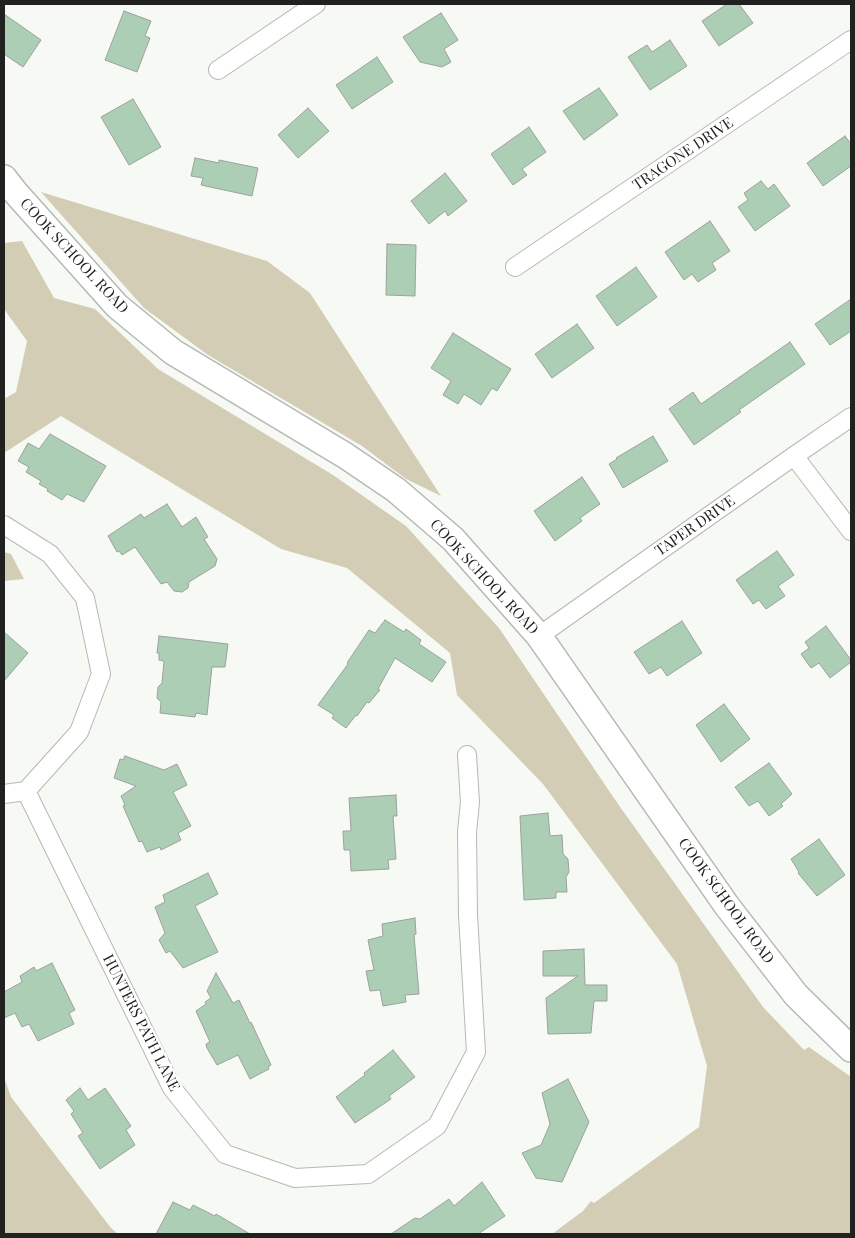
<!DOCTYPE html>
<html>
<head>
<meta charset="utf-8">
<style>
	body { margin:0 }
	#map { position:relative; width:855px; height:1238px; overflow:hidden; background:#f6f9f4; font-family:"Playfair Display",serif }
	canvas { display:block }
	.frame { position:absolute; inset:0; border:5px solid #212220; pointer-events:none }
</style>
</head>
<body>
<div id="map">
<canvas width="855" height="1238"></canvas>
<div class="frame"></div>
</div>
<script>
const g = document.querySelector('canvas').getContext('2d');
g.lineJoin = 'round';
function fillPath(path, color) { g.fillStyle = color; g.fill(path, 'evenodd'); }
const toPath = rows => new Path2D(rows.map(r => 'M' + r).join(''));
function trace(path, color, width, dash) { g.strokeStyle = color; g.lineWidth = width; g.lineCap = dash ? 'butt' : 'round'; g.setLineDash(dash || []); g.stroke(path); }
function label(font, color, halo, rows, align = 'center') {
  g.font = font + ' "Playfair Display",serif'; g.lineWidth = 5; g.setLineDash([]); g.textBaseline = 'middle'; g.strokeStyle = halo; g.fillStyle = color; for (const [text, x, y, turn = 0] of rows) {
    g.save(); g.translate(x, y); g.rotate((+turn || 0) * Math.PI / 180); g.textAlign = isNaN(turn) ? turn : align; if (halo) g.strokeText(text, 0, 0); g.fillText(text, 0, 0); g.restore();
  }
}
fillPath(toPath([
	[41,192,267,261,310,293,441,496,406,479,362,446,208,355,144,308],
	[22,241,54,298,95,309,158,369,333,475,406,526,499,628,618,804,763,1007,804,1050,809,1047,851,1077,851,1234,552,1234,583,1211,591,1201,594,1203,699,1127,707,1066,677,964,543,784,457,695,450,653,347,568,281,549,61,416,4,453,4,399,16,392,27,341,4,309,4,243],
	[4,552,11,554,24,579,4,581],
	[4,1077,11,1097,111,1228,118,1234,4,1234]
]), '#d4cdb6');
const building = toPath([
	[727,4,739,4,753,23,719,46,702,21,727,4],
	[124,11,151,21,145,36,150,38,137,72,105,60,124,11],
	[441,13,458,40,444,49,451,62,442,67,420,62,403,37,441,13],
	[4,14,41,40,23,67,4,54,4,14],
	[670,40,687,66,650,90,628,57,647,45,652,52,670,40],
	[377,57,393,82,352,109,336,85,377,57],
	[599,88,618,115,584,140,563,111,599,88],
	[133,99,161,147,129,165,101,117,133,99],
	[308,108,329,131,298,158,278,135,308,108],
	[529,127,546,152,522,169,527,175,513,185,491,154,529,127],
	[845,136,851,144,851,166,823,186,807,163,845,136],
	[195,158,219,163,219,160,258,168,252,196,201,185,203,178,191,176,195,158],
	[445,173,467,201,448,216,445,211,429,224,411,201,445,173],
	[761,181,768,189,774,184,790,206,755,231,738,207,748,200,744,193,761,181],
	[710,221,730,251,712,263,716,270,698,282,692,274,684,280,665,252,710,221],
	[387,244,416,245,415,296,386,295,387,244],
	[636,267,657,297,617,326,596,296,636,267],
	[851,299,851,331,830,345,815,324,851,299],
	[577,324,594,348,552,378,535,354,577,324],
	[453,333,511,369,497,391,492,388,481,405,464,394,458,404,443,395,451,381,431,368,453,333],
	[790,342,805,364,739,410,741,412,694,445,669,409,693,392,701,404,790,342],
	[50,434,106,466,84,502,67,494,62,500,47,491,48,489,39,484,41,481,26,472,29,467,18,461,28,443,39,449,50,434],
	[653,436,668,461,623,488,609,464,617,459,616,458,653,436],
	[582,477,600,504,580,518,582,521,555,541,534,511,582,477],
	[167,504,182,527,196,517,208,537,204,539,217,559,215,566,189,582,188,588,182,592,174,591,167,582,161,584,135,547,122,555,119,551,117,552,108,536,141,514,144,518,167,504],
	[777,551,794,575,778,586,785,596,766,609,759,600,753,604,736,580,777,551],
	[385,620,404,632,406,629,421,640,419,644,446,662,432,682,395,658,378,689,380,690,369,703,367,702,357,716,356,715,346,728,332,718,334,715,318,705,348,664,347,663,369,630,375,633,385,620],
	[682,621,702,653,667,676,661,667,649,674,634,652,682,621],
	[826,626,851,660,851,662,830,678,819,663,811,668,801,654,809,648,805,642,826,626],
	[4,632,28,653,4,681,4,632],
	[159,636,228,644,225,667,212,667,207,715,196,713,195,717,160,713,161,702,157,698,158,687,162,683,164,661,159,660,159,653,157,653,159,636],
	[724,704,750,739,721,762,696,725,724,704],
	[125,756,164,770,177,764,187,785,173,792,191,826,178,833,181,840,161,850,160,847,147,852,142,841,139,842,123,806,125,805,121,796,136,786,114,778,120,759,123,760,125,756],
	[769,763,792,794,781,804,783,806,769,816,758,801,749,806,735,787,769,763],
	[396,795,397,816,393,816,396,859,388,860,389,869,351,871,350,850,344,850,343,831,351,831,349,798,396,795],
	[548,813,550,836,562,835,563,854,568,859,569,872,566,877,567,892,556,892,556,898,524,900,520,816,548,813],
	[819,839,845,875,817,896,798,873,799,872,791,859,819,839],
	[208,873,218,894,195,906,218,952,183,968,170,951,166,953,159,940,165,933,155,907,165,902,163,895,208,873],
	[415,918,416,934,414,935,419,994,405,995,406,1002,383,1006,380,990,370,991,366,971,374,970,368,940,383,936,382,924,415,918],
	[584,949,585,985,607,985,607,1001,594,1001,591,1033,548,1034,546,998,578,976,543,976,543,951,584,949],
	[52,963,75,1010,69,1013,74,1024,38,1041,29,1024,22,1027,15,1013,4,1018,4,992,22,982,20,976,34,967,36,971,52,963],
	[216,973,233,1003,239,1000,250,1023,251,1022,271,1065,268,1067,269,1069,250,1079,238,1055,217,1065,207,1048,206,1044,210,1042,196,1011,206,1004,205,1002,211,998,207,991,216,973],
	[393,1050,415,1077,389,1096,391,1099,355,1123,336,1097,365,1075,364,1073,393,1050],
	[568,1079,589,1122,562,1182,536,1178,522,1153,541,1145,550,1124,542,1093,568,1079],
	[80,1088,88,1100,105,1088,131,1126,126,1130,135,1145,100,1169,78,1136,83,1133,71,1114,74,1111,66,1100,80,1088],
	[482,1182,505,1216,478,1234,391,1234,415,1218,420,1219,449,1199,454,1206,482,1182],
	[173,1202,190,1210,193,1205,215,1216,216,1214,250,1234,156,1234,173,1202]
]);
fillPath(building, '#acceb5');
trace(building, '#9ca19d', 1);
const street = toPath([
	[218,70,316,4],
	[515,267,851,40],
	[794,456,851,531],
	[4,525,50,554,85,598,101,674,79,732,26,791,4,794],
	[539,636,794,456,851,417],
	[26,791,172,1088,225,1154,295,1178,368,1174,437,1126,476,1052,468,915,467,832,470,802,467,755]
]);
const secondary = toPath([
	[4,178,15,192,117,306,173,352,346,456,396,490,453,539,539,636,727,906,796,995,851,1049]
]);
trace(street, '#b5b9b3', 20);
trace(secondary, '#b5b9b3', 28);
trace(street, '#fff', 18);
trace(secondary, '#fff', 25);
label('15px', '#212220', '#fff', [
	["TRAGONE DRIVE",683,154,-34],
	["COOK SCHOOL ROAD",74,256,47],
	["TAPER DRIVE",695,526,-35],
	["COOK SCHOOL ROAD",484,577,47],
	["COOK SCHOOL ROAD",726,901,54],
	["HUNTERS PATH LANE",141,1023,63]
]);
</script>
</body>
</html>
